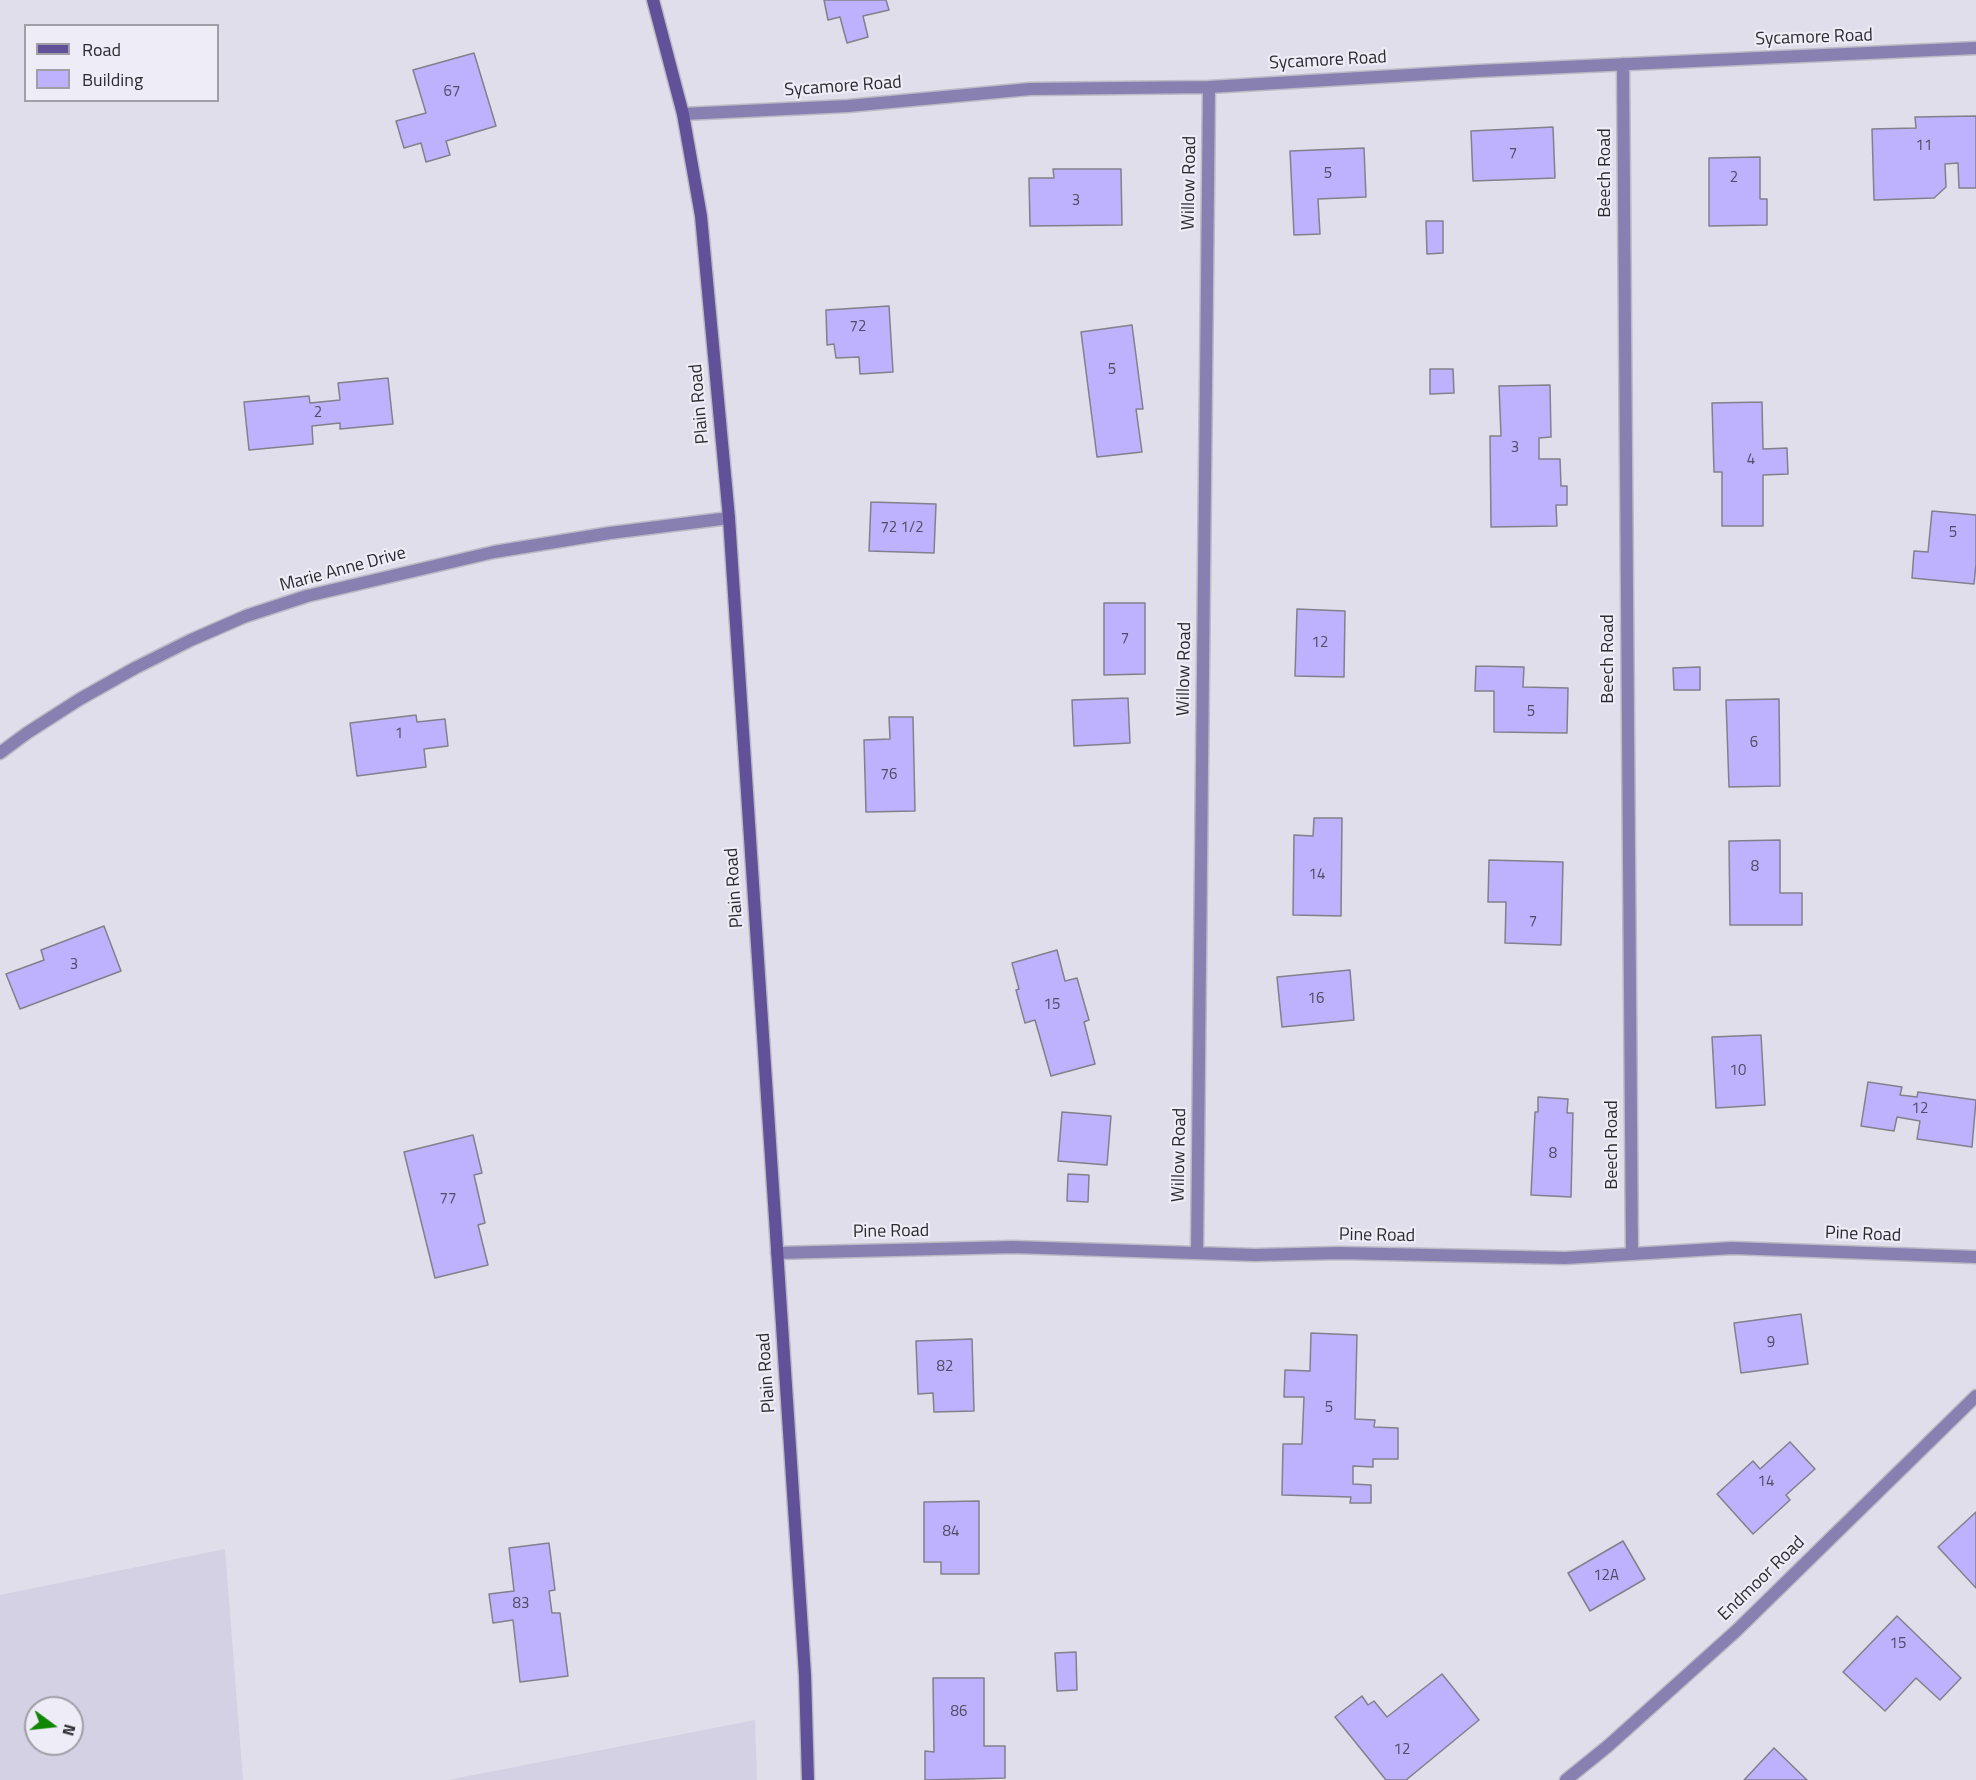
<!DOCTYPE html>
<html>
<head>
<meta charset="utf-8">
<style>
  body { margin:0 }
  #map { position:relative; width:1976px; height:1780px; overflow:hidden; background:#e0deea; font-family:"Titillium Web",sans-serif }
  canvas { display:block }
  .legend { position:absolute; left:24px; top:24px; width:195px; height:78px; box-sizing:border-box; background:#edecf7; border:2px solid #a09fa7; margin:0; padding:8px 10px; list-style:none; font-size:18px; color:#2c2b2f }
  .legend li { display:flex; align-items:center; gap:12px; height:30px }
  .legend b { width:30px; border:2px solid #a09fa7 }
  .north { position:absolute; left:24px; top:1696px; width:60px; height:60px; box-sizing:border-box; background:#edecf7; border:2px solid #a09fa7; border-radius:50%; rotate:105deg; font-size:16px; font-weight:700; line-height:24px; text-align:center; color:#2c2b2f }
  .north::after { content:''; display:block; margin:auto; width:21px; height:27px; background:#108602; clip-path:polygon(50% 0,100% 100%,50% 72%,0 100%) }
</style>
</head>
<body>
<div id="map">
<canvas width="1976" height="1780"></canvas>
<ul class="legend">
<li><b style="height:8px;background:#615199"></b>Road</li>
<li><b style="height:16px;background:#beb1fd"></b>Building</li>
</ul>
<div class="north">N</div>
</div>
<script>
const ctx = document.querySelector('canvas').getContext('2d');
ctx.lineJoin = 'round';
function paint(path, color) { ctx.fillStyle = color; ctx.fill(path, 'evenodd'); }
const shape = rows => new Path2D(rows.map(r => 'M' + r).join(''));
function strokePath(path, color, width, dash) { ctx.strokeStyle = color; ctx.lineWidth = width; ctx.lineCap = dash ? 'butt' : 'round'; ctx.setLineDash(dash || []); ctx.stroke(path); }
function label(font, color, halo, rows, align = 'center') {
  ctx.font = font + ' "Titillium Web",sans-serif'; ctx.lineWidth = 4.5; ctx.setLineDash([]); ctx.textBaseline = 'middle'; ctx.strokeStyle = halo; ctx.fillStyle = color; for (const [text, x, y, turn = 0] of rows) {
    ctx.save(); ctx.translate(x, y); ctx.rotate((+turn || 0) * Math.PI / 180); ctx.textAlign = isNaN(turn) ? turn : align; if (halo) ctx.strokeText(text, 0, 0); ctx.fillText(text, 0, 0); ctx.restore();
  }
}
const built = shape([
  [225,1549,243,1780,0,1780,0,1595],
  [36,1708,72,1708,72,1744,36,1744],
  [755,1720,757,1780,448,1780]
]);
const building = shape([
  [824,0,886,0,889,10,863,16,868,37,847,43,840,17,828,20,824,0],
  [474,53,496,126,446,141,450,155,426,162,421,143,404,148,396,121,426,113,413,70,474,53],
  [1976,116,1976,188,1959,188,1958,163,1945,164,1946,187,1934,198,1874,200,1872,129,1916,128,1915,117,1976,116],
  [1553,127,1555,178,1473,181,1471,131,1553,127],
  [1364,148,1366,197,1318,199,1320,234,1294,235,1290,151,1364,148],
  [1760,157,1760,199,1767,199,1767,225,1709,226,1709,158,1760,157],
  [1053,169,1121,169,1122,225,1030,226,1029,178,1054,178,1053,169],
  [1426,221,1443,221,1443,253,1427,254,1426,221],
  [889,306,893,372,860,374,859,357,836,358,834,344,827,345,826,310,889,306],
  [1132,325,1143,409,1136,409,1142,452,1097,457,1081,332,1132,325],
  [1430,369,1453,369,1454,393,1430,394,1430,369],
  [388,378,393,424,340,429,340,423,312,426,313,444,249,450,244,402,309,396,310,403,340,400,338,383,388,378],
  [1550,385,1551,437,1539,438,1539,459,1560,459,1561,486,1567,486,1567,505,1556,505,1557,526,1491,527,1490,436,1501,436,1499,386,1550,385],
  [1762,402,1763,449,1787,448,1788,474,1763,475,1763,526,1722,526,1722,472,1714,472,1712,403,1762,402],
  [871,502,936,504,934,553,869,551,871,502],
  [1932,511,1976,515,1976,564,1974,584,1912,578,1914,551,1928,552,1932,511],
  [1104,603,1145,603,1145,674,1104,675,1104,603],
  [1297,609,1345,611,1344,677,1295,676,1297,609],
  [1476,666,1524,667,1523,687,1568,688,1567,733,1494,732,1494,691,1475,691,1476,666],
  [1700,667,1700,690,1674,690,1673,668,1700,667],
  [1128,698,1130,743,1074,746,1072,700,1128,698],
  [1779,699,1780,786,1729,787,1726,700,1779,699],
  [416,715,417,722,445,719,448,746,424,749,426,767,357,776,350,723,416,715],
  [889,717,913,717,915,811,866,812,864,740,890,739,889,717],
  [1314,818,1342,818,1341,916,1293,915,1294,835,1313,836,1314,818],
  [1780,840,1780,893,1802,893,1802,925,1730,925,1729,841,1780,840],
  [1489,860,1563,862,1561,945,1505,943,1506,902,1488,902,1489,860],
  [104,926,121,971,20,1009,6,974,44,960,41,950,104,926],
  [1057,950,1065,981,1077,978,1089,1020,1084,1022,1095,1064,1051,1076,1035,1020,1025,1023,1016,990,1019,989,1012,963,1057,950],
  [1350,970,1354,1020,1282,1027,1277,977,1350,970],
  [1761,1035,1765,1105,1716,1108,1712,1037,1761,1035],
  [1868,1082,1902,1087,1900,1095,1917,1097,1918,1092,1976,1100,1972,1147,1917,1139,1920,1121,1897,1117,1894,1131,1861,1126,1868,1082],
  [1538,1097,1568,1099,1567,1113,1573,1113,1571,1197,1531,1195,1535,1112,1538,1112,1538,1097],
  [1062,1112,1111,1116,1107,1165,1058,1161,1062,1112],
  [473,1135,482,1173,474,1175,485,1223,478,1225,488,1265,435,1278,404,1152,473,1135],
  [1068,1174,1089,1175,1088,1202,1067,1201,1068,1174],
  [1801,1314,1808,1364,1741,1373,1734,1323,1801,1314],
  [1311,1333,1357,1335,1355,1419,1375,1420,1374,1427,1398,1428,1398,1459,1373,1459,1373,1467,1353,1466,1353,1484,1371,1485,1371,1503,1350,1503,1351,1497,1282,1495,1283,1444,1302,1444,1304,1397,1284,1397,1285,1370,1310,1371,1311,1333],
  [972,1339,974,1411,934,1412,933,1393,918,1394,916,1341,972,1339],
  [1790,1442,1815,1469,1786,1495,1790,1500,1753,1534,1717,1494,1753,1461,1760,1469,1790,1442],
  [979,1501,979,1574,941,1574,941,1562,924,1562,924,1502,979,1501],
  [1976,1512,1976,1588,1938,1547,1976,1512],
  [1623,1541,1645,1579,1590,1611,1568,1573,1623,1541],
  [549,1543,555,1590,549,1591,552,1613,560,1613,568,1676,520,1682,513,1620,493,1623,489,1594,514,1591,509,1548,549,1543],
  [1897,1616,1961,1678,1940,1700,1916,1678,1885,1711,1843,1672,1897,1616],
  [1076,1652,1077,1690,1057,1691,1055,1653,1076,1652],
  [1442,1674,1479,1720,1406,1780,1386,1780,1335,1717,1362,1696,1368,1705,1374,1701,1387,1717,1442,1674],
  [933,1678,984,1678,984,1746,1005,1746,1005,1778,925,1780,925,1751,934,1752,933,1678],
  [1774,1748,1807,1780,1744,1780,1774,1748]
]);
const minor = shape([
  [1623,64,1632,1254],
  [683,114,848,106,1030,89,1209,87,1478,71,1976,48],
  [0,753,27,733,80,699,135,668,191,640,246,616,307,596,494,552,610,533,729,518],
  [777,1253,1013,1247,1255,1255,1340,1253,1565,1258,1732,1248,1976,1257],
  [1197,1253,1209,87],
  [1566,1780,1608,1746,1736,1631,1976,1396]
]);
const secondary = shape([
  [653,0,683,114,701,216,729,518,805,1675,808,1780]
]);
const numberNames = [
  ["67",452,92],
  ["11",1924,146],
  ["7",1513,154],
  ["5",1328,174],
  ["2",1734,178],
  ["3",1076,201],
  ["72",858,327],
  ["5",1112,370],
  ["2",318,413],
  ["3",1515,448],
  ["4",1751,460],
  ["72 1/2",902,528],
  ["5",1953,533],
  ["7",1125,639],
  ["12",1320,643],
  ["5",1531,712],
  ["1",399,734],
  ["6",1754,743],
  ["76",889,775],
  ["8",1755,867],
  ["14",1317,875],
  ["7",1533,922],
  ["3",74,965],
  ["16",1316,999],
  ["15",1052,1005],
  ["10",1738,1071],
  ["12",1920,1109],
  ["8",1553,1154],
  ["77",448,1199],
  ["9",1771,1343],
  ["82",945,1367],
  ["5",1329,1408],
  ["14",1766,1482],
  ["84",951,1532],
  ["12A",1606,1576],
  ["83",521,1604],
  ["15",1898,1644],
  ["86",959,1712],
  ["12",1402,1750]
];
const streetNames = [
  ["Sycamore Road",1814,38,-2],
  ["Sycamore Road",1328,61,-3],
  ["Sycamore Road",843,87,-4],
  ["Beech Road",1606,173,-90],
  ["Willow Road",1190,183,-89],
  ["Plain Road",700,404,-95],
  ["Marie Anne Drive",343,570,-15],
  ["Beech Road",1609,659,-90],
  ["Willow Road",1185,669,-89],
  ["Plain Road",735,888,-94],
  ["Beech Road",1613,1145,-90],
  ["Willow Road",1180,1155,-89],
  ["Pine Road",891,1232,-1],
  ["Pine Road",1863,1235,2],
  ["Pine Road",1377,1236,1],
  ["Plain Road",767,1373,-94],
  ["Endmoor Road",1762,1579,-44]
];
paint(built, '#d3d1e3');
paint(building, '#beb1fd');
strokePath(building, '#82808b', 1.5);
strokePath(minor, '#bcbac5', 15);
strokePath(secondary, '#bcbac5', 15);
strokePath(minor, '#8980b2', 12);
strokePath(secondary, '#615199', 12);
label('15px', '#504c62', null, numberNames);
label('18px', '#2c2b2f', '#edecf7', streetNames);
</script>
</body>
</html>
